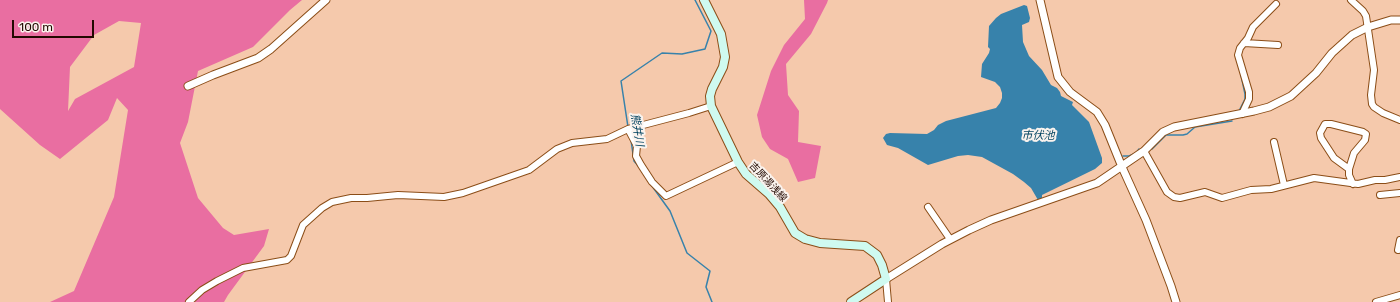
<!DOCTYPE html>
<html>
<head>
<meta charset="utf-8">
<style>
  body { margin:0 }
  #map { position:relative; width:1400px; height:302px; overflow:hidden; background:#f5c9ac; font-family:Rubik,sans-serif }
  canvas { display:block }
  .scale { position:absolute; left:12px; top:20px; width:82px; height:18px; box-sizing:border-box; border:2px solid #220900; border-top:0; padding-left:5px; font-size:12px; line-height:14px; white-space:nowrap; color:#220900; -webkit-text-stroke:3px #faf3ee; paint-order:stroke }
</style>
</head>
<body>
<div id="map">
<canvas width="1400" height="302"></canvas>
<div class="scale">100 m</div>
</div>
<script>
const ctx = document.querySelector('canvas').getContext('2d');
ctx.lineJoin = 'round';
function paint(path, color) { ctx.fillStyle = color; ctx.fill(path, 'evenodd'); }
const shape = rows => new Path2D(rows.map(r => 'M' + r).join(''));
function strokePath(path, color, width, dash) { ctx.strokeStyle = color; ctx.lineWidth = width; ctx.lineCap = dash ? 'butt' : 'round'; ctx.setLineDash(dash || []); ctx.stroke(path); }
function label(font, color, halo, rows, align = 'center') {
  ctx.font = font + ' Rubik,"Noto Sans JP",sans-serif'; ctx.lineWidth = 4; ctx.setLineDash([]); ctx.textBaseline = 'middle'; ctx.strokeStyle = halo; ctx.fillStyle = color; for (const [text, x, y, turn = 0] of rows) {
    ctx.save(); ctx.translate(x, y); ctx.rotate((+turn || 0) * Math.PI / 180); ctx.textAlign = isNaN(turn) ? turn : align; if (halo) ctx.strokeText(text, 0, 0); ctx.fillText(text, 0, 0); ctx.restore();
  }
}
const forest = shape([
  [0,0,302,0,290,10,253,47,198,71,188,122,180,143,198,198,223,228,234,235,269,229,264,246,228,295,224,302,50,302,74,291,114,197,128,110,117,98,108,120,60,159,40,145,0,109],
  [119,21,141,23,134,67,75,99,68,111,70,67,94,35],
  [804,0,828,0,827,3,811,34,786,64,788,95,799,111,798,142,821,146,815,178,798,182,788,159,770,149,762,137,757,115,771,71,784,45,805,19]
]);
const water = shape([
  [1024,5,1027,6,1030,18,1029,22,1022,25,1023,42,1029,56,1042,70,1051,85,1057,88,1060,92,1061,96,1073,102,1072,105,1089,122,1102,158,1102,163,1095,169,1042,195,1042,199,1038,200,1031,188,1024,182,1013,174,982,157,968,155,958,156,928,165,898,148,887,145,883,138,886,134,890,133,927,134,934,130,938,125,946,121,996,108,1000,103,1002,98,1002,93,1000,87,995,82,981,77,982,64,989,53,990,49,988,47,989,26,996,18,1001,14]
]);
const stream = shape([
  [1239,111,1245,99,1245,94,1241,75],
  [628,127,621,81,662,53,682,54,705,49,711,31,695,0],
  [631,140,634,161,640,168],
  [1152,149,1166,135,1183,135,1187,134,1195,127,1232,121],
  [1123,156,1129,156,1136,153,1139,149],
  [652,186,670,211,687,253,710,271,706,287,712,302]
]);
const minor = shape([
  [1351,0,1363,11,1366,16,1374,70,1371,95,1372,104,1374,107,1383,113,1400,120],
  [1244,43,1278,45],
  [1242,114,1249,99,1249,92,1238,55,1240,48,1248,38,1253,27,1276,4],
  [628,129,637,146,636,156,641,165,652,182,666,196,738,162],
  [1274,142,1284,185],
  [1144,151,1167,192,1174,197,1180,198,1205,192,1222,198,1251,190,1271,189,1314,178,1358,184,1375,180,1385,180,1400,177],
  [1349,169,1334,158,1321,138,1320,133,1325,124,1331,124,1363,132,1366,134,1365,140,1354,153,1349,169,1349,175,1353,184],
  [1380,195,1400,193],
  [928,207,950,239],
  [1398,250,1400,240],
  [886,279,888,302],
  [189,302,202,290,217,281,243,268,287,260,291,256,303,225,322,208,332,202,351,198,367,198,398,195,444,197,463,193,529,170,557,149,572,143,607,139,628,129,689,113,711,106],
  [1376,302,1400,295]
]);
const tertiary = shape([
  [1040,0,1058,77,1070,92,1097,112,1105,125,1122,167,1146,220,1171,286,1176,302],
  [188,86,213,75,258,58,271,49,326,0],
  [886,279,942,244,969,230,991,220,1097,183,1144,151,1163,132,1174,127,1254,111,1269,107,1291,96,1316,73,1332,53,1352,35,1368,27,1391,20,1400,20]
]);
const secondary = shape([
  [704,0,721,34,725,57,723,67,712,89,710,96,711,106,738,162,746,174,769,194,780,207,795,233,805,239,820,243,865,246,877,255,882,265,886,279,851,302]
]);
const streetNames = [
  ["吉原湯浅線",768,182,47]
];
const waterNames = [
  ["熊井川",637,130,81],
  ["市伏池",1038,136]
];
paint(forest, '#e96ea1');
paint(water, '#3782ab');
strokePath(stream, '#3782ab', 1.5);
strokePath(minor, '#8b4d17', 8);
strokePath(tertiary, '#8b4d17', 9);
strokePath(secondary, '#8b4d17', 10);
strokePath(minor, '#fff', 6);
strokePath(tertiary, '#fff', 7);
strokePath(secondary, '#cffaf0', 8);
label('10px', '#220900', '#faf3ee', streetNames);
label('italic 11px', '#044461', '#faf3ee', waterNames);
</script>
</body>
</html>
